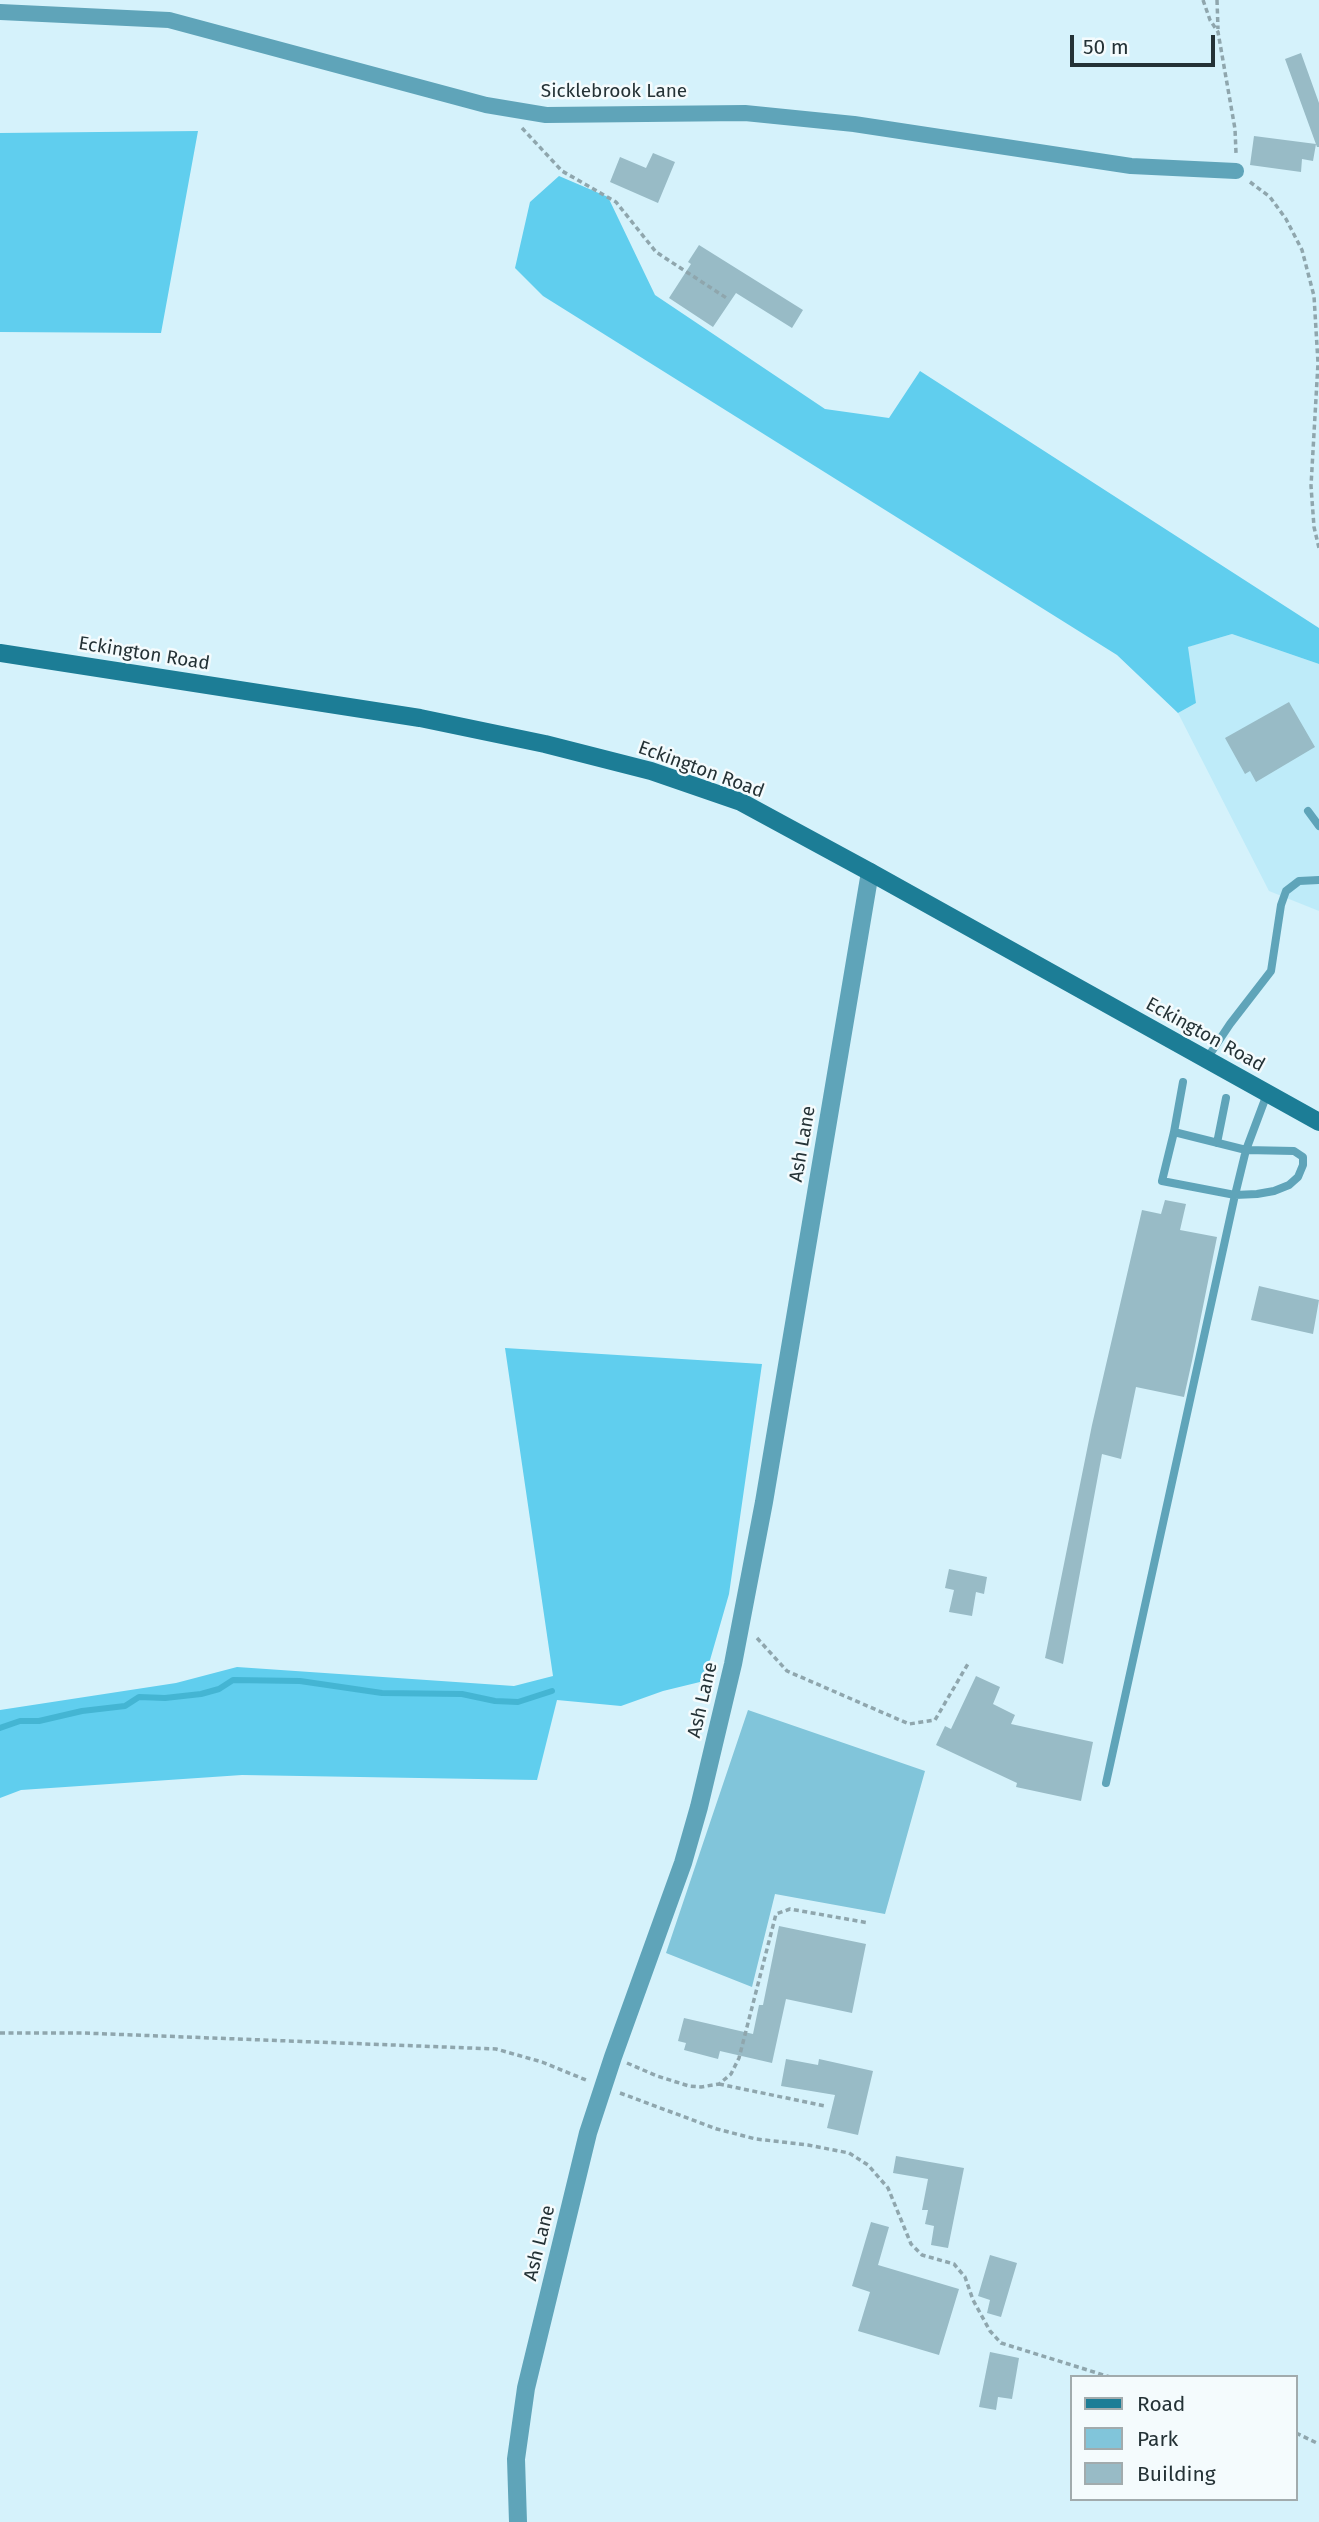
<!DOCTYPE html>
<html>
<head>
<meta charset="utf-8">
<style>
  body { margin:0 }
  #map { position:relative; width:1319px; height:2522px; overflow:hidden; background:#d5f2fb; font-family:"Fira Sans",sans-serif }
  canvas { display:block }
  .legend { position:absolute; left:1070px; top:2375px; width:228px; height:126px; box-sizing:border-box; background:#f4fbfd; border:2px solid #a1abad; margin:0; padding:9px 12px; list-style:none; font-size:21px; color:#243236 }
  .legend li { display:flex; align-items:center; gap:14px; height:35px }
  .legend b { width:35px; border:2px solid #a1abad }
  .scale { position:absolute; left:1070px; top:35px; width:145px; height:32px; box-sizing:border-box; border:4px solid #243236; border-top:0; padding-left:9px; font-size:21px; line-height:24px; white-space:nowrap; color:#243236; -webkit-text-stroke:5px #f4fbfd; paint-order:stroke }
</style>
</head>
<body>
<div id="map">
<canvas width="1319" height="2522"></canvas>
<ul class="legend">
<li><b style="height:9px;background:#1c7d96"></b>Road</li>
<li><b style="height:19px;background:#81c5da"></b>Park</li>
<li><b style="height:19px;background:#98bbc6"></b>Building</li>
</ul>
<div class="scale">50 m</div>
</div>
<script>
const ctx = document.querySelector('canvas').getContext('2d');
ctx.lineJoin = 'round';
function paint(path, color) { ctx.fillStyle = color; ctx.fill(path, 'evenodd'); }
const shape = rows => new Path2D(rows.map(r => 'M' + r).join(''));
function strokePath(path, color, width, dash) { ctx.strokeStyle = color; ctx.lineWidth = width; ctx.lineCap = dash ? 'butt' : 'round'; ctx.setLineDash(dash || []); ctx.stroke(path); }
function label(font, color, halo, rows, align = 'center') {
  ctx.font = font + ' "Fira Sans",sans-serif'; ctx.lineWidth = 5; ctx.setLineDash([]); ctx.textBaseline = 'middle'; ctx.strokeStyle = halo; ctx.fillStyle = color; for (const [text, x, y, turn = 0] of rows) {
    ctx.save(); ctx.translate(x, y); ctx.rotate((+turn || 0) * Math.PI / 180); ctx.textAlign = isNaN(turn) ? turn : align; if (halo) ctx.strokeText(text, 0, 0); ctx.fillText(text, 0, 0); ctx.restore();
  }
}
const built = shape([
  [1232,634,1319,664,1319,911,1269,891,1178,713,1196,703,1187,647]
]);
const green = shape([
  [748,1710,925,1771,885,1914,775,1894,752,1987,666,1953]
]);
const forest = shape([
  [198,131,161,333,0,332,0,133],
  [559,176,608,197,655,295,825,409,889,418,920,371,1319,628,1319,664,1232,634,1188,647,1196,703,1178,713,1117,655,543,296,515,268,530,202],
  [505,1348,762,1364,729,1594,704,1681,663,1691,621,1706,557,1700,537,1780,242,1775,21,1790,0,1798,0,1710,176,1683,237,1667,514,1686,553,1676]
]);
const stream = shape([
  [0,1728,20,1721,39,1721,82,1711,125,1706,139,1697,165,1698,201,1694,219,1689,233,1680,300,1681,382,1693,462,1694,495,1701,518,1702,552,1691]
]);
const building = shape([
  [1301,53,1319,103,1319,147,1317,147,1285,59],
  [1254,136,1316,144,1313,161,1302,159,1301,172,1250,165],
  [653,153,675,162,658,203,610,182,620,157,646,168],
  [699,245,803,310,792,328,736,293,713,327,669,298,691,264,688,262],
  [1289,702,1315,747,1256,782,1250,771,1245,774,1225,738],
  [1165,1200,1186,1204,1180,1230,1217,1237,1192,1361,1184,1397,1136,1387,1121,1459,1102,1454,1063,1664,1045,1658,1092,1425,1142,1210,1161,1214],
  [1259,1286,1319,1300,1313,1334,1251,1320],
  [949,1569,987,1577,984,1594,976,1592,972,1616,949,1612,954,1590,945,1588],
  [976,1676,1000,1687,993,1704,1015,1715,1011,1724,1093,1742,1081,1801,1016,1787,1017,1783,936,1745,945,1726,951,1729],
  [779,1926,866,1944,852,2013,786,1999,772,2063,720,2051,718,2059,684,2050,686,2043,678,2041,684,2018,753,2034,759,2005,763,2005],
  [786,2059,818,2065,819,2059,873,2071,858,2135,827,2128,835,2095,781,2086],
  [896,2156,964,2168,948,2248,931,2245,934,2226,925,2224,928,2210,922,2210,928,2179,893,2173],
  [871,2222,889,2227,878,2265,959,2289,939,2355,858,2331,870,2292,852,2286],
  [990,2255,1017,2263,1001,2317,987,2313,990,2300,978,2296],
  [990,2352,1019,2358,1012,2399,998,2397,996,2410,979,2407]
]);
const path = shape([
  [1203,0,1210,20,1218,32,1235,129,1236,153],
  [1217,0,1218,29],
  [522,128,562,171,616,202,656,252,728,299],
  [1250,182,1270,197,1286,219,1302,250,1314,296,1318,363,1311,486,1314,527,1319,548],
  [757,1638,787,1671,909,1724,935,1720,969,1662],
  [0,2033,83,2033,496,2049,542,2062,586,2080],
  [627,2063,657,2076,689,2086,701,2087,719,2084,731,2074,739,2058,776,1914,790,1909,869,1923],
  [719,2084,825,2106],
  [620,2093,717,2129,756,2139,808,2145,849,2153,868,2165,888,2188,911,2244,922,2255,954,2264,965,2277,973,2300,990,2331,1001,2343,1110,2377],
  [1296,2433,1319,2444]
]);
const service = shape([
  [1308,811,1319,826],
  [1206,1060,1230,1024,1271,971,1281,905,1286,891,1299,881,1319,880],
  [1174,1132,1246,1150,1294,1151,1303,1157,1303,1165,1298,1177,1289,1185,1274,1191,1257,1194,1235,1195,1162,1181,1174,1132],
  [1174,1132,1183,1082],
  [1217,1143,1226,1098],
  [1106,1783,1235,1195,1246,1150,1267,1094]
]);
const minor = shape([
  [0,12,169,20,486,105,546,115,745,113,854,124,1131,166,1236,171]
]);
const tertiary = shape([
  [518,2522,516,2459,526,2388,588,2133,613,2057,683,1863,699,1807,733,1664,764,1502,870,872]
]);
const secondary = shape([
  [0,653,420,718,545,744,651,771,741,802,870,872,1319,1122]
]);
const streetNames = [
  ["Sicklebrook Lane",614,92],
  ["Eckington Road",144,654,9],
  ["Eckington Road",701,770,20],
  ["Eckington Road",1205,1035,29],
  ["Ash Lane",803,1144,-80],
  ["Ash Lane",703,1700,-77],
  ["Ash Lane",540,2243,-76]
];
paint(built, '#beebf9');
paint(green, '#81c5da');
paint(forest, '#60ceee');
strokePath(stream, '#44b5d3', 6);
paint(building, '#98bbc6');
strokePath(path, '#8fa6ad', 3.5, [5, 3.5]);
strokePath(service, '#5fa4b9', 8);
strokePath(minor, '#5fa4b9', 16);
strokePath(tertiary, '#5fa4b9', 18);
strokePath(secondary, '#1c7d96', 18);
label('19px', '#243236', '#f4fbfd', streetNames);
</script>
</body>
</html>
